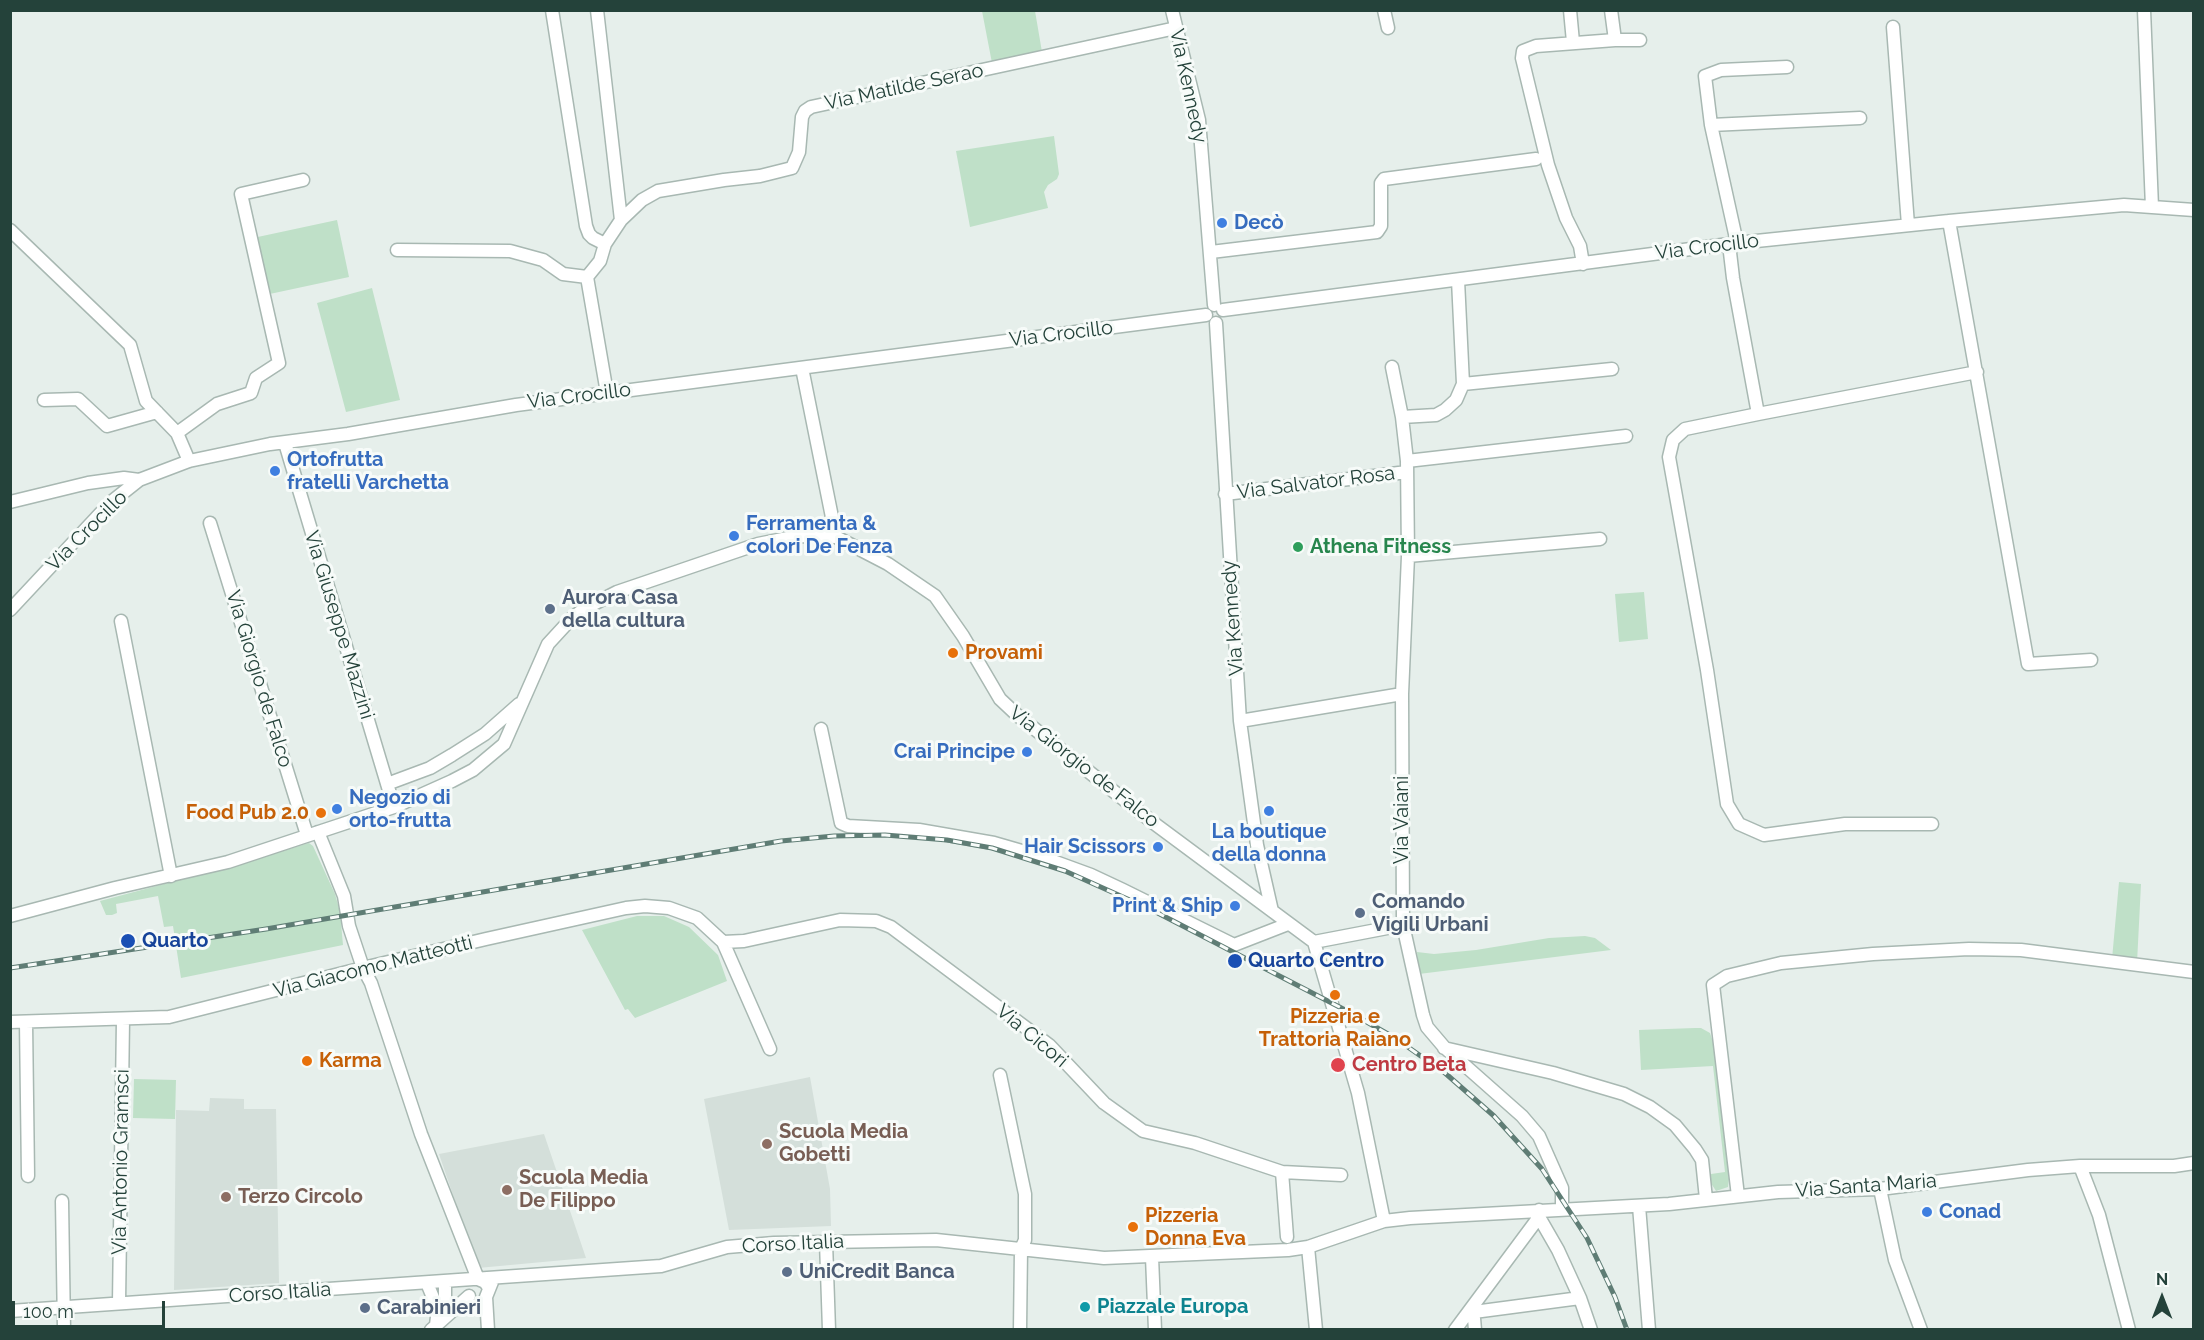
<!DOCTYPE html>
<html>
<head>
<meta charset="utf-8">
<style>
  body { margin:0 }
  #map { position:relative; width:2204px; height:1340px; overflow:hidden; background:#e6efeb; font-family:Raleway,sans-serif }
  canvas { display:block }
  .frame { position:absolute; inset:0; border:12px solid #24423a; pointer-events:none }
  .north { position:absolute; left:2132px; top:1268px; width:60px; height:60px; -webkit-text-stroke:4px #f7fbf9; paint-order:stroke; rotate:0deg; font-size:16px; font-weight:700; line-height:24px; text-align:center; color:#24423a }
  .north::after { content:''; display:block; margin:auto; width:21px; height:27px; background:#24423a; clip-path:polygon(50% 0,100% 100%,50% 72%,0 100%) }
  .scale { position:absolute; left:12px; top:1301px; width:153px; height:27px; box-sizing:border-box; border:3px solid #24423a; border-top:0; padding-left:8px; font-size:18px; line-height:21px; white-space:nowrap; color:#24423a; -webkit-text-stroke:4px #f7fbf9; paint-order:stroke }
</style>
</head>
<body>
<div id="map">
<canvas width="2204" height="1340"></canvas>
<div class="frame"></div>
<div class="north">N</div>
<div class="scale">100 m</div>
</div>
<script>
const ctx = document.querySelector('canvas').getContext('2d');
ctx.lineJoin = 'round';
function paint(path, color) { ctx.fillStyle = color; ctx.fill(path, 'evenodd'); }
const shape = rows => new Path2D(rows.map(r => 'M' + r).join(''));
function strokePath(path, color, width, dash) { ctx.strokeStyle = color; ctx.lineWidth = width; ctx.lineCap = dash ? 'butt' : 'round'; ctx.setLineDash(dash || []); ctx.stroke(path); }
function label(font, color, halo, rows, align = 'center') {
  ctx.font = font + ' Raleway,sans-serif'; ctx.lineWidth = 6; ctx.setLineDash([]); ctx.textBaseline = 'middle'; ctx.strokeStyle = halo; ctx.fillStyle = color; for (const [text, x, y, turn = 0] of rows) {
    ctx.save(); ctx.translate(x, y); ctx.rotate((+turn || 0) * Math.PI / 180); ctx.textAlign = isNaN(turn) ? turn : align; if (halo) ctx.strokeText(text, 0, 0); ctx.fillText(text, 0, 0); ctx.restore();
  }
}
const built = shape([
  [810,1077,830,1189,831,1226,729,1230,704,1099],
  [210,1098,244,1099,244,1109,276,1109,279,1283,174,1290,176,1110,209,1111],
  [544,1134,586,1258,478,1268,439,1154]
]);
const green = shape([
  [982,11,1035,11,1042,52,992,63],
  [1054,136,1059,174,1057,179,1048,185,1044,192,1048,208,970,227,956,151],
  [337,220,349,277,265,295,253,238],
  [372,288,400,400,346,412,317,303],
  [1644,592,1648,639,1619,642,1615,594],
  [309,843,313,846,335,894,340,912,343,945,181,978,173,926,164,927,158,896,116,904,117,913,112,915,106,915,100,901,243,863],
  [2119,882,2141,884,2137,963,2112,959],
  [637,916,664,916,689,927,718,955,727,981,635,1018,628,1009,625,1010,582,930],
  [1585,936,1595,938,1611,950,1419,974,1417,952,1434,954,1476,950,1549,938],
  [1695,1028,1701,1028,1710,1033,1713,1042,1729,1179,1728,1187,1716,1191,1709,1180,1711,1174,1725,1172,1713,1066,1641,1070,1639,1030],
  [134,1079,176,1080,175,1119,133,1118]
]);
const street = shape([
  [552,10,586,226,589,234,593,238,605,244],
  [597,10,621,220],
  [1172,10,1199,120,1214,305],
  [1384,10,1388,28],
  [1570,10,1573,42],
  [2144,10,2152,207],
  [1893,27,1908,225],
  [1615,40,1640,40],
  [1711,125,1860,118],
  [1949,221,2028,664,2091,660],
  [10,230,130,345,146,401,177,433,189,461],
  [1737,243,1711,125,1705,76,1721,70,1787,67],
  [1729,244,1733,278,1758,414,1685,429,1673,440,1669,457,1707,670,1727,804,1739,824,1764,835,1845,824,1932,824],
  [397,250,510,251,543,260,563,274,587,277],
  [1211,252,1377,232,1381,226,1381,183,1384,179,1536,159],
  [1583,264,1580,246,1566,218,1548,165,1522,58,1523,51,1536,46,1615,40,1611,10],
  [1223,310,1737,243,1949,221,2124,205,2194,210],
  [1216,323,1240,721,1257,845,1272,911],
  [1392,367,1402,417,1436,415,1445,410,1456,400,1463,384,1458,280],
  [802,368,836,537],
  [1463,384,1612,369],
  [607,393,587,277,600,261,605,244,621,220,642,200,658,191,724,180,760,176,792,168,799,152,802,117,805,111,811,107,1176,28],
  [44,400,78,399,107,426,157,412],
  [1758,414,1977,372],
  [1402,417,1407,461,1408,556,1402,694,1403,925,1423,1015,1427,1027,1444,1047,1522,1116,1539,1136,1562,1188,1562,1209],
  [177,433,217,404,251,393,256,378,279,363,241,194,303,180],
  [285,443,394,807],
  [1407,461,1626,436],
  [1225,494,1407,472],
  [10,502,88,483,124,478,139,480],
  [210,523,307,835],
  [1408,556,1600,539],
  [10,610,110,503,139,480,189,461,270,444,348,434,516,405,1206,315],
  [121,621,171,876],
  [1240,721,1402,694],
  [821,729,841,823,848,826,919,830,994,843,1039,856,1091,875,1123,890,1234,945,1288,924],
  [387,784,430,768,452,755,485,734,519,704],
  [318,832,344,896,349,926,363,968,371,983,421,1134,478,1279,485,1282,489,1288],
  [10,916,115,888,228,862,394,807,452,781,473,770,504,744,548,644,571,619,584,609,617,592,758,544,798,536,836,537,888,564,935,596,963,636,1000,699,1017,715,1155,824,1314,942,1358,1093,1384,1221],
  [723,942,744,941,840,920,876,921,891,927,1049,1045,1104,1103,1143,1131,1195,1143,1282,1172,1341,1175],
  [1314,942,1403,925],
  [10,1022,169,1017,363,968,486,939,626,908,645,906,669,908,697,918,723,942,770,1049],
  [26,1022,28,1176],
  [1444,1048,1553,1073,1624,1094,1650,1107,1675,1125,1695,1149,1702,1160,1706,1199],
  [1000,1075,1025,1194,1025,1240,1021,1249,1020,1330],
  [2080,1166,2099,1215,2129,1330],
  [1282,1172,1287,1237],
  [1880,1189,1895,1260,1921,1330],
  [1738,1196,1713,985,1727,976,1781,963,1873,954,1969,949,2021,950,2194,972],
  [62,1201,64,1330],
  [1639,1206,1649,1330],
  [1539,1217,1558,1250,1580,1298,1591,1330],
  [826,1242,829,1330],
  [1308,1247,1316,1330],
  [1152,1257,1155,1330],
  [445,1281,445,1305,447,1315],
  [427,1283,434,1300,437,1317,436,1325],
  [119,1303,123,1020],
  [1473,1306,1475,1330],
  [10,1311,661,1266,727,1247,774,1243,936,1240,1104,1258,1288,1250,1308,1247,1384,1221,1410,1218,1669,1204,1778,1192,1880,1189,2028,1170,2080,1166,2174,1166,2194,1163],
  [1474,1312,1580,1298],
  [431,1330,469,1296],
  [488,1330,486,1297,492,1282],
  [1455,1330,1539,1217,1539,1210]
]);
const rail = shape([
  [10,968,266,929,781,841,834,836,885,835,947,840,992,848,1065,871,1152,910,1351,1013,1395,1038,1445,1073,1494,1116,1542,1169,1587,1238,1615,1297,1627,1330]
]);
const markers = [
  [1222,223,6,"#3f7fe0"],
  [275,471,6,"#3f7fe0"],
  [734,536,6,"#3f7fe0"],
  [1298,547,6,"#2e9e5b"],
  [550,609,6,"#5c6f8a"],
  [953,653,6,"#e8710a"],
  [1027,752,6,"#3f7fe0"],
  [337,809,6,"#3f7fe0"],
  [1269,811,6,"#3f7fe0"],
  [321,813,6,"#e8710a"],
  [1158,847,6,"#3f7fe0"],
  [1235,906,6,"#3f7fe0"],
  [1360,913,6,"#5c6f8a"],
  [128,941,8,"#1a4fb4"],
  [1235,961,8,"#1a4fb4"],
  [1335,995,6,"#e8710a"],
  [307,1061,6,"#e8710a"],
  [1338,1065,8,"#e0444e"],
  [767,1144,6,"#8d6e63"],
  [507,1190,6,"#8d6e63"],
  [226,1197,6,"#8d6e63"],
  [1927,1212,6,"#3f7fe0"],
  [1133,1227,6,"#e8710a"],
  [787,1272,6,"#5c6f8a"],
  [1085,1307,6,"#0f9aa8"],
  [365,1308,6,"#5c6f8a"]
];
const streetNames = [
  ["Via Kennedy",1188,86,78],
  ["Via Matilde Serao",904,87,-12],
  ["Via Crocillo",1707,247,-7],
  ["Via Crocillo",1061,334,-7],
  ["Via Crocillo",579,396,-7],
  ["Via Salvator Rosa",1316,483,-7],
  ["Via Crocillo",87,531,-45],
  ["Via Kennedy",1233,618,-94],
  ["Via Giuseppe Mazzini",339,625,73],
  ["Via Giorgio de Falco",259,679,73],
  ["Via Giorgio de Falco",1084,767,38],
  ["Via Vaiani",1402,820,-90],
  ["Via Giacomo Matteotti",373,967,-14],
  ["Via Cicori",1032,1036,40],
  ["Via Antonio Gramsci",121,1162,-89],
  ["Via Santa Maria",1866,1186,-4],
  ["Corso Italia",793,1244,-3],
  ["Corso Italia",280,1293,-4]
];
const shopNames = [
  ["Decò",1234,223],
  ["Ortofrutta",287,460],
  ["fratelli Varchetta",287,483],
  ["Ferramenta &",746,524],
  ["colori De Fenza",746,547],
  ["Crai Principe",1015,752,"right"],
  ["Negozio di",349,798],
  ["orto-frutta",349,821],
  ["La boutique",1269,832,"center"],
  ["della donna",1269,855,"center"],
  ["Hair Scissors",1146,847,"right"],
  ["Print & Ship",1223,906,"right"],
  ["Conad",1939,1212]
];
const leisureNames = [
  ["Athena Fitness",1310,547]
];
const serviceNames = [
  ["Aurora Casa",562,598],
  ["della cultura",562,621],
  ["Comando",1372,902],
  ["Vigili Urbani",1372,925],
  ["UniCredit Banca",799,1272],
  ["Carabinieri",377,1308]
];
const foodNames = [
  ["Provami",965,653],
  ["Food Pub 2.0",309,813,"right"],
  ["Pizzeria e",1335,1017,"center"],
  ["Trattoria Raiano",1335,1040,"center"],
  ["Karma",319,1061],
  ["Pizzeria",1145,1216],
  ["Donna Eva",1145,1239]
];
const transitNames = [
  ["Quarto",142,941],
  ["Quarto Centro",1248,961]
];
const healthNames = [
  ["Centro Beta",1352,1065]
];
const educationNames = [
  ["Scuola Media",779,1132],
  ["Gobetti",779,1155],
  ["Scuola Media",519,1178],
  ["De Filippo",519,1201],
  ["Terzo Circolo",238,1197]
];
const cultureNames = [
  ["Piazzale Europa",1097,1307]
];
paint(built, '#d4dfda');
paint(green, '#bfe0c8');
strokePath(street, '#a8b8b2', 15);
strokePath(street, '#fff', 12);
strokePath(rail, '#5f7d75', 5);
strokePath(rail, '#f7fbf9', 3, [9]);
for (const [x, y, r, color] of markers) { const dot = new Path2D(); dot.arc(x, y, r, 0, 2 * Math.PI); ctx.fillStyle = color; ctx.fill(dot); strokePath(dot, '#f7fbf9', 2); }
label('20px', '#24423a', '#f7fbf9', streetNames);
label('bold 20px', '#366cbe', '#f7fbf9', shopNames, 'left');
label('bold 20px', '#27864d', '#f7fbf9', leisureNames, 'left');
label('bold 20px', '#4e5e75', '#f7fbf9', serviceNames, 'left');
label('bold 20px', '#c56008', '#f7fbf9', foodNames, 'left');
label('bold 20px', '#164399', '#f7fbf9', transitNames, 'left');
label('bold 20px', '#be3a42', '#f7fbf9', healthNames, 'left');
label('bold 20px', '#785e54', '#f7fbf9', educationNames, 'left');
label('bold 20px', '#0d838f', '#f7fbf9', cultureNames, 'left');
</script>
</body>
</html>
